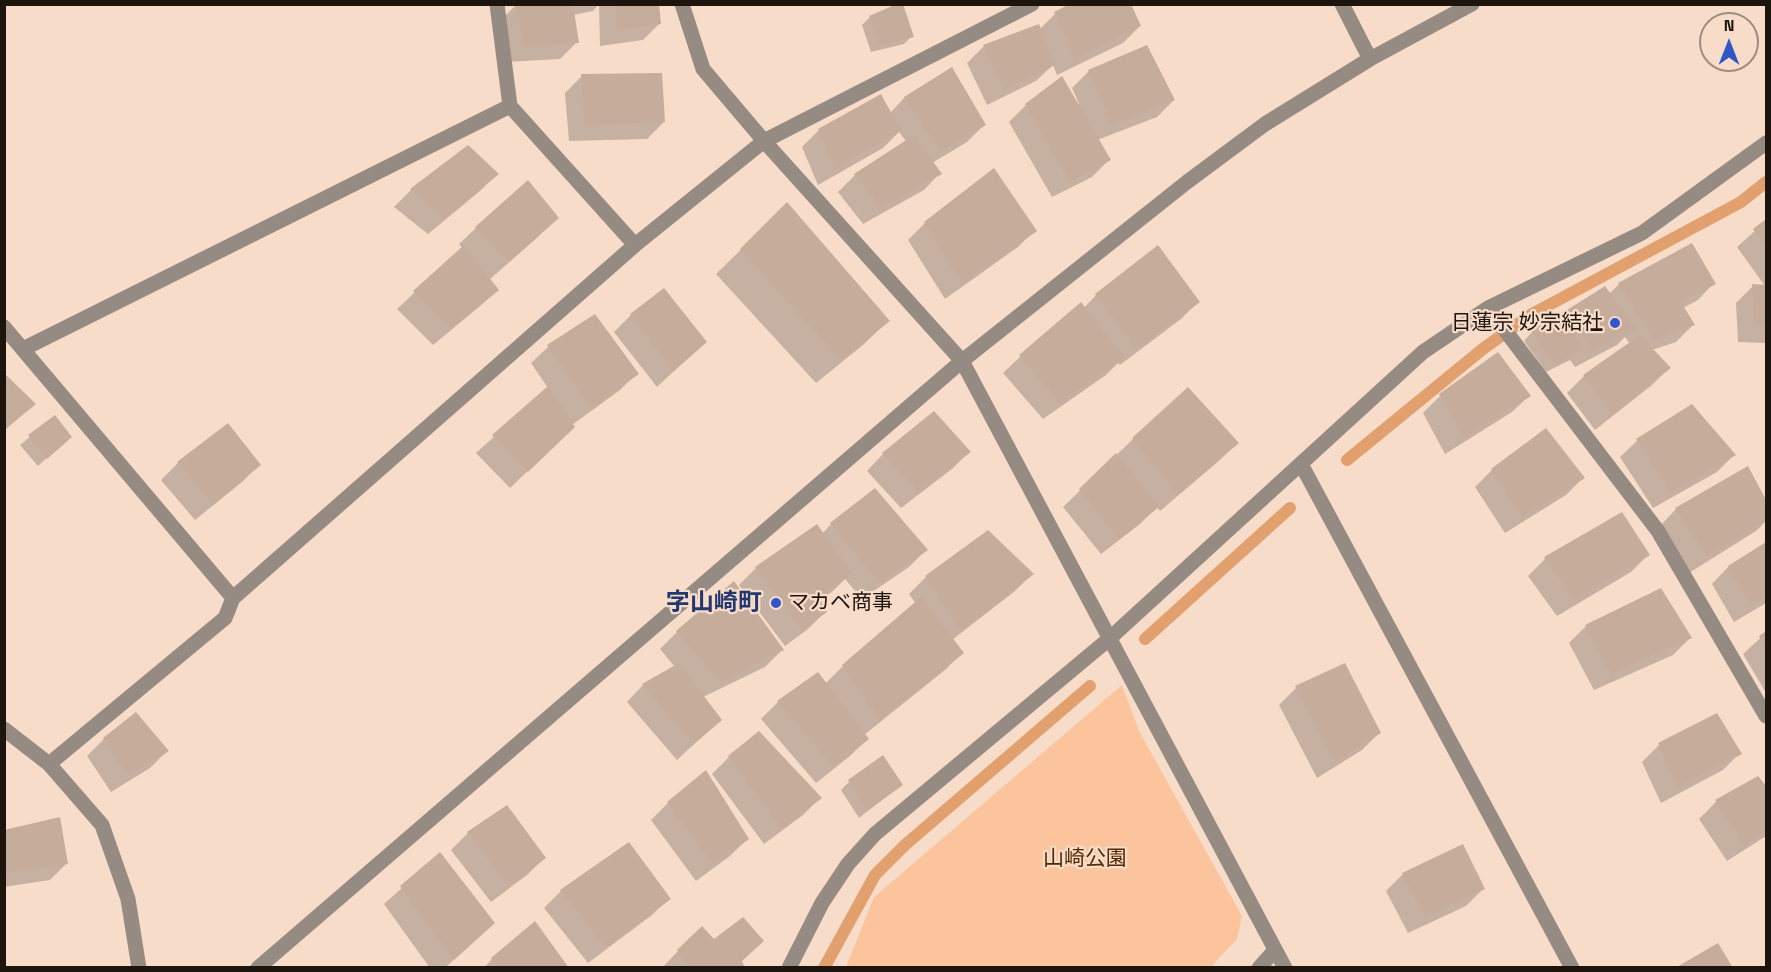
<!DOCTYPE html>
<html>
<head>
<meta charset="utf-8">
<style>
  body { margin:0 }
  #map { position:relative; width:1771px; height:972px; overflow:hidden; background:#f7dcca; font-family:"Space Grotesk",sans-serif }
  canvas { display:block }
  .frame { position:absolute; inset:0; border:6px solid #1e140e; pointer-events:none }
  .north { position:absolute; left:1699px; top:12px; width:60px; height:60px; box-sizing:border-box; background:#f7dcca; border:2px solid #a08c7f; border-radius:50%; rotate:0deg; font-size:16px; font-weight:700; line-height:24px; text-align:center; color:#1e140e }
  .north::after { content:''; display:block; margin:auto; width:21px; height:27px; background:#3256c6; clip-path:polygon(50% 0,100% 100%,50% 72%,0 100%) }
</style>
</head>
<body>
<div id="map">
<canvas width="1771" height="972"></canvas>
<div class="frame"></div>
<div class="north">N</div>
</div>
<script>
const ctx = document.querySelector('canvas').getContext('2d');
ctx.lineJoin = 'round';
function paint(path, color) { ctx.fillStyle = color; ctx.fill(path, 'evenodd'); }
const shape = rows => new Path2D(rows.map(r => 'M' + r).join(''));
function strokePath(path, color, width, dash) { ctx.strokeStyle = color; ctx.lineWidth = width; ctx.lineCap = dash ? 'butt' : 'round'; ctx.setLineDash(dash || []); ctx.stroke(path); }
function label(font, color, halo, rows, align = 'center') {
  ctx.font = font + ' "Space Grotesk","Noto Sans JP",sans-serif'; ctx.lineWidth = 4.5; ctx.setLineDash([]); ctx.textBaseline = 'middle'; ctx.strokeStyle = halo; ctx.fillStyle = color; for (const [text, x, y, turn = 0] of rows) {
    ctx.save(); ctx.translate(x, y); ctx.rotate((+turn || 0) * Math.PI / 180); ctx.textAlign = isNaN(turn) ? turn : align; if (halo) ctx.strokeText(text, 0, 0); ctx.fillText(text, 0, 0); ctx.restore();
  }
}
const green = shape([
  [1122,685,1139,731,1242,916,1237,939,1211,967,846,967,874,897]
]);
const shadow = shape([
  [495,4,599,4,593,11,573,15,577,42,560,59,506,62,500,21,516,5],
  [599,4,658,4,660,23,643,40,600,46],
  [1055,14,1140,26,1123,43,1057,75,1053,65,1036,81,987,105,967,63,983,47,1038,26,1039,30],
  [870,17,912,36,904,44,871,52,862,25],
  [952,69,984,125,967,142,932,163,940,173,924,190,863,224,838,192,855,175,906,141,899,132,883,148,818,185,802,147,819,130,890,113,904,98],
  [1089,71,1174,100,1157,117,1097,140,1109,160,1092,177,1052,197,1009,122,1026,105,1079,104,1072,88],
  [582,76,664,122,647,139,569,141,565,93],
  [468,147,497,174,480,191,428,234,394,207,411,190],
  [787,205,888,321,863,345,816,383,716,274],
  [1766,221,1766,343,1738,342,1736,303,1753,286,1765,286,1737,247],
  [925,223,1035,230,1018,247,945,299,908,240],
  [476,228,540,235,489,280,497,290,480,306,433,345,397,309,462,248,459,244],
  [1691,245,1714,283,1698,300,1683,308,1693,325,1676,342,1652,350,1669,368,1652,385,1595,430,1567,393,1584,376,1630,344,1625,337,1617,345,1575,367,1570,360,1546,372,1524,341,1532,332,1563,316,1568,311,1609,294,1619,284],
  [1096,295,1198,302,1181,319,1120,365,1118,363,1106,375,1043,419,1003,373,1020,357,1081,305,1084,308],
  [631,315,705,342,657,387,614,332],
  [595,316,637,373,620,390,572,425,556,444,510,488,476,453,548,388,531,363,548,347],
  [1497,354,1529,396,1512,412,1445,454,1423,413,1440,396],
  [4,375,34,404,4,431],
  [54,417,61,445,38,466,20,445],
  [1133,439,1236,443,1220,460,1160,511,1157,507,1140,524,1101,554,1063,507],
  [1637,441,1734,455,1717,472,1653,508,1620,457],
  [969,452,952,469,901,508,867,471,883,454],
  [178,463,259,465,242,482,195,520,161,480],
  [1747,468,1766,503,1766,521,1756,531,1689,573,1660,526,1676,509],
  [1492,470,1583,478,1566,495,1505,533,1475,487],
  [831,524,926,550,909,567,862,599,845,579,833,591,819,601,825,612,808,629,785,646,739,585,756,568,822,534],
  [1766,544,1766,603,1734,622,1712,584,1728,567],
  [1648,555,1631,572,1557,616,1528,576,1545,559],
  [1032,574,1015,591,952,640,962,653,945,670,864,735,867,739,850,756,816,783,761,719,778,702,825,684,843,666,916,604,909,594,926,577],
  [1586,626,1690,638,1673,655,1594,690,1569,643],
  [677,632,782,650,765,667,703,697,720,720,677,760,627,702,643,685,675,667,660,649],
  [1766,633,1766,693,1743,654],
  [1296,688,1379,733,1362,750,1317,778,1279,705],
  [104,739,167,751,150,768,111,792,87,756],
  [1659,745,1740,753,1723,770,1661,803,1642,762],
  [729,757,820,798,803,815,764,844,712,774],
  [1758,778,1766,788,1766,836,1727,861,1699,819,1716,802],
  [849,782,901,785,859,818,841,790],
  [668,803,747,839,730,856,696,881,651,820],
  [507,807,544,858,527,875,491,902,451,850,468,833],
  [4,832,67,863,50,880,4,887],
  [440,854,476,939,445,968,430,968,384,904],
  [1403,874,1483,889,1466,906,1408,933,1386,891],
  [561,891,669,898,652,915,588,963,544,908],
  [762,941,741,962,744,968,662,968,678,951,713,942],
  [492,959,567,968,484,968]
]);
const stream = shape([
  [1347,460,1484,348,1532,314,1741,202,1766,182],
  [1145,639,1290,508],
  [824,968,875,875,905,845,1090,686]
]);
const building = shape([
  [517,4,573,4,579,43,522,46],
  [616,4,659,4,661,24,616,30],
  [897,4,903,4,914,37,880,45,869,16],
  [1070,4,1131,4,1141,26,1075,59,1054,12],
  [1039,24,1055,65,1004,90,983,45],
  [1147,45,1175,100,1112,125,1088,70],
  [952,67,986,125,941,152,904,97],
  [662,73,665,122,585,125,581,74],
  [1062,76,1111,160,1070,182,1025,104],
  [881,94,901,131,835,169,818,129],
  [914,135,942,174,881,208,854,174],
  [468,145,499,174,445,218,410,189],
  [994,168,1037,231,962,284,924,222],
  [528,180,559,218,509,262,475,227],
  [787,202,890,321,841,360,740,249],
  [1766,219,1766,248,1753,229],
  [1692,243,1716,284,1681,302,1695,325,1654,339,1618,283],
  [464,245,499,290,451,329,413,291],
  [1158,245,1200,302,1137,349,1095,294],
  [1752,284,1766,285,1766,326,1754,325],
  [1605,286,1636,329,1592,351,1567,310],
  [664,288,707,342,674,371,630,314],
  [1081,302,1125,358,1060,403,1019,355],
  [1562,312,1585,349,1555,365,1531,331],
  [595,314,639,374,591,408,547,345],
  [1640,335,1671,368,1612,414,1583,375],
  [1498,352,1531,396,1463,438,1439,394],
  [4,373,36,404,4,430],
  [548,386,575,427,528,472,492,435],
  [1188,387,1239,443,1178,495,1132,438],
  [1692,404,1736,455,1671,492,1636,439],
  [934,411,971,452,919,492,882,453],
  [55,415,72,437,47,459,28,435],
  [228,423,261,465,213,504,177,462],
  [1546,428,1585,478,1523,517,1491,469],
  [1116,453,1159,507,1119,539,1079,489],
  [1748,466,1766,500,1766,520,1707,557,1675,508],
  [875,488,928,550,880,583,830,523],
  [1622,512,1650,555,1575,600,1544,557],
  [817,524,852,574,819,597,827,612,802,630,755,567],
  [988,530,1034,574,961,631,925,576],
  [1766,542,1766,597,1751,606,1728,566],
  [734,581,784,650,720,682,676,631],
  [1661,588,1692,638,1611,674,1585,625],
  [921,597,964,653,880,720,842,665],
  [1766,631,1766,649,1759,636],
  [679,663,722,720,694,744,642,684],
  [1345,663,1381,733,1335,762,1295,686],
  [818,672,869,739,834,767,777,701],
  [136,712,169,751,128,776,103,738],
  [1717,713,1742,754,1678,787,1658,743],
  [759,731,822,798,782,828,728,756],
  [883,755,903,785,867,811,848,780],
  [706,770,749,839,714,865,667,802],
  [1758,776,1766,786,1766,831,1744,845,1715,800],
  [507,805,546,858,509,886,467,832],
  [60,817,68,864,4,873,4,830],
  [629,842,671,899,606,947,560,890],
  [1463,844,1485,889,1425,917,1402,873],
  [440,852,495,923,454,960,400,886],
  [743,917,764,941,742,961,745,968,690,968,677,950,702,926,714,939],
  [535,921,569,968,497,968,491,958],
  [1718,943,1733,968,1675,968]
]);
const minor = shape([
  [497,4,510,106,635,245],
  [682,4,703,69,764,141,962,361,1285,968],
  [1342,4,1370,59],
  [1488,308,1658,531,1766,716],
  [4,327,233,598],
  [23,349,510,106],
  [1301,464,1572,968],
  [4,729,49,764,102,825,128,899,139,968],
  [49,764,225,618,233,598,635,245,764,141,1032,4],
  [258,968,962,361,1187,182,1265,124,1370,59,1472,4],
  [789,968,822,903,848,864,875,834,1109,639,1423,352,1488,308,1642,233,1766,143],
  [1259,968,1275,950]
]);
const markers = [
  [1615,323,6,"#3256c6"],
  [776,603,6,"#3256c6"]
];
const poiNames = [
  ["日蓮宗 妙宗結社",1603,323],
  ["マカベ商事",788,603,"left"]
];
const parkNames = [
  ["山崎公園",1085,859]
];
const quarterNames = [
  ["字山崎町",714,603]
];
paint(green, '#fbc49d');
paint(shadow, '#0003');
strokePath(stream, '#e3a06f', 12);
paint(building, '#c6ac9b');
strokePath(minor, '#968b83', 15);
for (const [x, y, r, color] of markers) { const dot = new Path2D(); dot.arc(x, y, r, 0, 2 * Math.PI); ctx.fillStyle = color; ctx.fill(dot); strokePath(dot, '#f7dcca', 2); }
label('21px', '#1e140e', '#f7dcca', poiNames, 'right');
label('21px', '#532901', '#f7dcca', parkNames);
label('bold 24px', '#243870', '#f7dcca', quarterNames);
</script>
</body>
</html>
